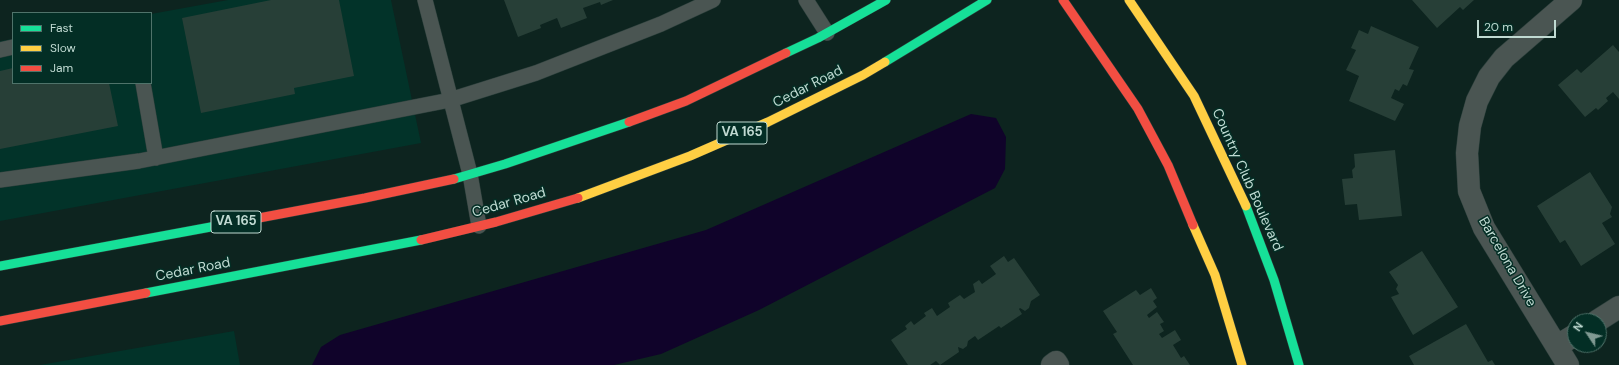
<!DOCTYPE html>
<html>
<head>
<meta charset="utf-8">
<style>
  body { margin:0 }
  #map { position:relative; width:1619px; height:365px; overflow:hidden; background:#0d241f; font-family:"DM Sans",sans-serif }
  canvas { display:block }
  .legend { position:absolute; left:12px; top:12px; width:140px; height:72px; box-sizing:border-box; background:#032e25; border:1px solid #4f736a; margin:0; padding:5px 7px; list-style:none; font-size:12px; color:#c0dad2 }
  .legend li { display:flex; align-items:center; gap:8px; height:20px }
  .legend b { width:20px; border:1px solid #4f736a }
  .north { position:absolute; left:1567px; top:313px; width:40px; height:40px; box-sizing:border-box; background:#032e25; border:1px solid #4f736a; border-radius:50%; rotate:305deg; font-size:11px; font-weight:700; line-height:16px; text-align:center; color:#c0dad2 }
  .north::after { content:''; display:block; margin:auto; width:14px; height:18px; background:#819a93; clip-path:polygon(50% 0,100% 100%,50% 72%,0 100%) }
  .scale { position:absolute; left:1477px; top:20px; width:79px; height:18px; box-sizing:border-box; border:2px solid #c0dad2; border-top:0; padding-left:5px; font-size:12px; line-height:14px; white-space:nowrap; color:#c0dad2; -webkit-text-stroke:3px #032e25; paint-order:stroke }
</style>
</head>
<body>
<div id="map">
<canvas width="1619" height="365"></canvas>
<ul class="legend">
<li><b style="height:5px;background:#16e098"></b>Fast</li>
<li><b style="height:5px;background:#ffcf43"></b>Slow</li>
<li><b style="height:5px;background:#f24e42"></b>Jam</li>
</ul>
<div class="north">N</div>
<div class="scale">20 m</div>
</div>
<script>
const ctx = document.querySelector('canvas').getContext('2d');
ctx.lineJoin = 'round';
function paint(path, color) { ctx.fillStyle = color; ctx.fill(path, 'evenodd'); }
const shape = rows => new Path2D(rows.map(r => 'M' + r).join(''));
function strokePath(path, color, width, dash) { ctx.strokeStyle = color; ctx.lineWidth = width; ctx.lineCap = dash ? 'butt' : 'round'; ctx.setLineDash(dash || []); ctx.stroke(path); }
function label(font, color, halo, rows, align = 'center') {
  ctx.font = font + ' "DM Sans",sans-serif'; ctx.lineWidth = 3; ctx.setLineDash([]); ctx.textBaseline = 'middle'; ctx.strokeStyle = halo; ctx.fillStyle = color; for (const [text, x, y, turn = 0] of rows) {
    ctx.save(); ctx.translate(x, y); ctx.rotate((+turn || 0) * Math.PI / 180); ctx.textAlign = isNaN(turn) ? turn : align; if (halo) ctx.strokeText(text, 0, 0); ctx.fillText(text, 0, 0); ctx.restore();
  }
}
const built = shape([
  [228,0,391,0,421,143,0,221,0,41,13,39,13,83,151,83,151,14],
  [234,331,240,365,40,365]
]);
const water = shape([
  [971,114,996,118,1006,137,1005,169,995,188,759,310,661,354,614,365,312,365,321,347,340,335,706,230]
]);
const building = shape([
  [271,0,339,0,354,76,294,88,295,94,201,113,182,18],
  [504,0,613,0,601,5,600,2,583,8,587,18,561,28,557,18,540,25,541,28,518,37],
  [1412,0,1474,0,1463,10,1460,7,1437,28],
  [1371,26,1419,47,1409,69,1414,70,1407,86,1403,84,1399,91,1395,89,1391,98,1404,104,1395,121,1349,101,1359,76,1346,70,1356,50,1351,48,1359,30,1368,34],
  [1613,45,1619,52,1619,99,1613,92,1606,98,1608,101,1598,110,1596,108,1585,117,1558,85,1577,69,1581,73],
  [13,68,13,83,109,83,118,126,0,149,0,71],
  [1395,150,1402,216,1359,220,1357,204,1345,205,1342,179,1353,178,1352,170,1355,167,1354,154],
  [1590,172,1612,207,1610,214,1612,217,1602,223,1615,244,1581,266,1565,240,1560,243,1537,206],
  [1422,251,1458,307,1413,335,1391,297,1399,294,1396,289,1398,285,1389,272],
  [1004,256,1008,262,1014,258,1040,295,1031,301,1029,308,1025,311,1020,308,1019,309,1022,314,1001,328,999,326,978,340,975,336,968,341,967,346,963,349,958,347,959,352,940,365,936,361,930,365,908,365,891,340,907,329,905,326,911,321,914,325,926,316,924,313,932,308,937,316,950,307,948,303,960,295,964,299,975,292,973,284,979,280,982,284,996,274,990,266],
  [1151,288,1157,298,1153,301,1157,307,1147,315,1149,318,1157,312,1164,322,1160,324,1164,331,1159,334,1162,338,1175,330,1181,340,1173,345,1181,358,1184,356,1190,365,1133,365,1113,334,1117,332,1103,311,1136,290,1140,295],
  [1466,324,1488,362,1492,360,1495,365,1414,365,1409,356]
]);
const lane = shape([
  [425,0,470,174,479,226],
  [806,0,827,33],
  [0,50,13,47],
  [143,83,156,158],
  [0,180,139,161,450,100,536,73,661,24,713,0]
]);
const street = shape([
  [1597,321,1619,307],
  [1557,346,1575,335],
  [1052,365,1056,362,1058,365],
  [1568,365,1484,228,1469,191,1467,153,1470,126,1477,101,1489,77,1504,58,1571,0]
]);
const fast = shape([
  [786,53,818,38,886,0],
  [885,62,987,0],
  [454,179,505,164,629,122],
  [1246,206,1274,280,1299,365],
  [0,266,243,221],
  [146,293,421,240]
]);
const slow = shape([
  [1129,0,1194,96,1246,206],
  [578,198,690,156,768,122,863,75,885,62],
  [1193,225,1215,275,1242,365]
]);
const jam = shape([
  [1063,0,1138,109,1168,165,1193,225],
  [629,122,686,101,786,53],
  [243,221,365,198,454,179],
  [421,240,496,222,578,198],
  [0,321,146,293]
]);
const shields = [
  [742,133,50],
  [236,222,50]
];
const shieldNames = [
  ["VA 165",742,133],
  ["VA 165",236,222]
];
const streetNames = [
  ["Cedar Road",808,87,-27],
  ["Country Club Boulevard",1247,180,66],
  ["Cedar Road",509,203,-16],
  ["Barcelona Drive",1507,262,60],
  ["Cedar Road",193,270,-11]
];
paint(built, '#023329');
paint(water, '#10032a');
paint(building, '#273f37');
strokePath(lane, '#2b3f3b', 16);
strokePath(street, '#2b3f3b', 23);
strokePath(fast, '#2b3f3b', 10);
strokePath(slow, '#2b3f3b', 10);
strokePath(jam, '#2b3f3b', 10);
strokePath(lane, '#4a5552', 15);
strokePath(street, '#4a5552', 22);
strokePath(fast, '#16e098', 9);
strokePath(slow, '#ffcf43', 9);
strokePath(jam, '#f24e42', 9);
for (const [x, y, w] of shields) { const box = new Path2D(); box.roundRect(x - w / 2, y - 11, w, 22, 3); ctx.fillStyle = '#032e25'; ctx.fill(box); strokePath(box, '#c0dad2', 1); }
label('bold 13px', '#c0dad2', null, shieldNames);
label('14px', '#c0dad2', '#032e25', streetNames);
</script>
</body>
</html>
